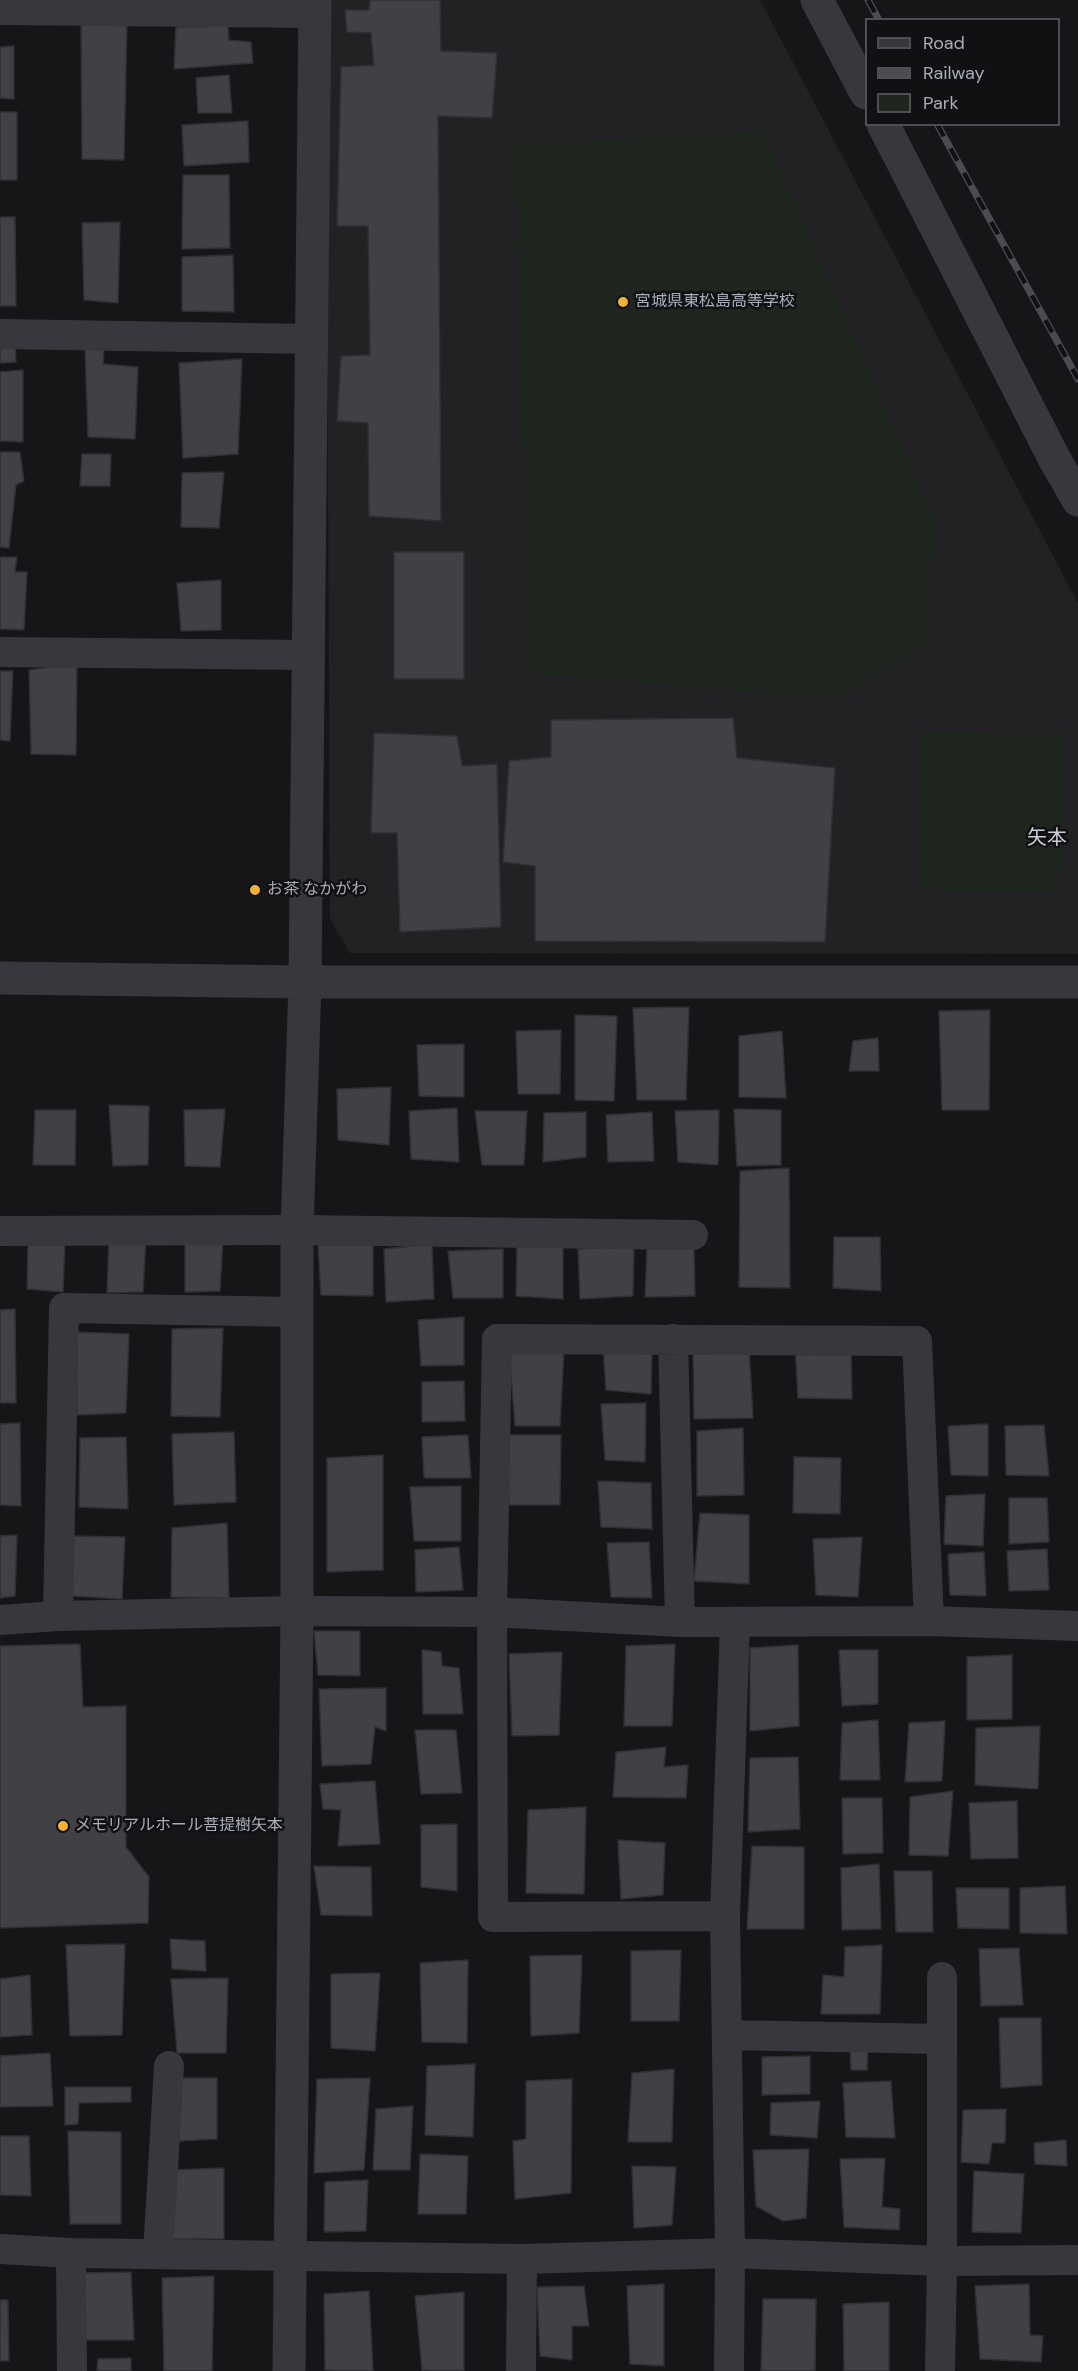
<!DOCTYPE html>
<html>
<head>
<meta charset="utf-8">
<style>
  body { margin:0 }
  #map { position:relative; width:1078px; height:2371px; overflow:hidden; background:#161618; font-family:"DM Sans",sans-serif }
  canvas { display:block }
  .legend { position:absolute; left:865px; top:18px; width:195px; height:108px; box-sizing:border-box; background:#111113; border:2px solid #4d4f55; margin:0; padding:8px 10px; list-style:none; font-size:18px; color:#a8adb8 }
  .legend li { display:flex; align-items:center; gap:12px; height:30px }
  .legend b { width:30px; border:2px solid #4d4f55 }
</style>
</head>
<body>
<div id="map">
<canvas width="1078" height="2371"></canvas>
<ul class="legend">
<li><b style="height:8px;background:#37383d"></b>Road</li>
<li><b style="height:8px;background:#4a4c52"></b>Railway</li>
<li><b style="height:16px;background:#1e261f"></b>Park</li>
</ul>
</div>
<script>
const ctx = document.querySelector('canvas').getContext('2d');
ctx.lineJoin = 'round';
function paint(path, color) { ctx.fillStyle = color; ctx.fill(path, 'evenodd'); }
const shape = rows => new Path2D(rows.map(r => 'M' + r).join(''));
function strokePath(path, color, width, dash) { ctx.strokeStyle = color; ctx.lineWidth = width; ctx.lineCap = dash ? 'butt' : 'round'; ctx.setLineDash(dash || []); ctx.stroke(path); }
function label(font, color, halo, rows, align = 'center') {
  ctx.font = font + ' "DM Sans","Noto Sans JP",sans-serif'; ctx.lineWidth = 5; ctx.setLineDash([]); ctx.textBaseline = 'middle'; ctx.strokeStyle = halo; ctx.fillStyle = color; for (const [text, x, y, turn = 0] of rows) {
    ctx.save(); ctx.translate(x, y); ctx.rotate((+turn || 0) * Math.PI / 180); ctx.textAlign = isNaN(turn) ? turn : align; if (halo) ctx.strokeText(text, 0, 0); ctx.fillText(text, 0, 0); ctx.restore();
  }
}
const built = shape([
  [326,0,760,0,1078,603,1078,954,350,953,330,919]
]);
const green = shape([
  [763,131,934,519,929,642,835,699,530,673,513,145],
  [917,731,1064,734,1060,893,919,890]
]);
const building = shape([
  [370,0,440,0,441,51,497,53,492,118,438,116,441,521,369,516,368,423,337,421,341,356,370,355,368,226,337,226,341,67,374,65,371,33,347,32,345,10,369,10,370,0],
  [81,21,127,21,124,160,82,159,81,21],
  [228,26,229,40,251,42,253,63,174,69,176,27,228,26],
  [14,46,14,99,0,98,0,47,14,46],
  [229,75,232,113,198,113,196,78,229,75],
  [0,112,17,112,17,180,0,180,0,112],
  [248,121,249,162,184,166,182,125,248,121],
  [183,175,229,175,230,248,182,249,183,175],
  [0,217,15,217,16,306,0,306,0,217],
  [120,222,118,303,84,300,82,223,120,222],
  [233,255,234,312,182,311,182,257,233,255],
  [15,342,16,362,0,363,0,343,15,342],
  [85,348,104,350,103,364,138,367,135,439,88,437,85,348],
  [242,359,238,454,183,458,179,363,242,359],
  [23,370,23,442,0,441,0,372,23,370],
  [0,452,20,452,24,481,16,485,9,548,0,547,0,452],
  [82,454,111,454,110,486,80,486,82,454],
  [224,472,219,528,181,527,182,473,224,472],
  [394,552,464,552,464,679,394,679,394,552],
  [0,557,17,557,15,572,27,572,24,630,0,629,0,557],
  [221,580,221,630,181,631,177,583,221,580],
  [77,663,76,755,31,754,29,670,77,663],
  [0,671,13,671,10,741,0,740,0,671],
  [733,718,737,758,835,768,825,942,535,941,535,866,503,862,509,761,551,757,551,720,733,718],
  [374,733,457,736,462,766,497,764,501,927,400,932,397,833,371,833,374,733],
  [689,1007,686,1100,637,1100,633,1008,689,1007],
  [990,1010,989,1110,942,1110,939,1011,990,1010],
  [575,1015,617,1016,614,1101,575,1100,575,1015],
  [561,1030,560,1094,518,1094,516,1031,561,1030],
  [782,1031,786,1098,739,1097,739,1036,782,1031],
  [878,1038,879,1071,849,1071,853,1041,878,1038],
  [464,1044,464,1097,419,1096,417,1045,464,1044],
  [391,1087,389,1145,338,1140,337,1089,391,1087],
  [109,1105,149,1106,148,1165,113,1166,109,1105],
  [457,1108,459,1162,411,1159,409,1111,457,1108],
  [225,1109,220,1167,185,1166,184,1110,225,1109],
  [734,1109,781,1110,781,1165,737,1166,734,1109],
  [35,1110,76,1110,75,1165,33,1165,35,1110],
  [719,1110,718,1165,678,1162,675,1111,719,1110],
  [475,1111,527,1111,524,1165,482,1165,475,1111],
  [586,1112,586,1157,543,1162,544,1113,586,1112],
  [652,1112,654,1161,608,1162,606,1115,652,1112],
  [789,1168,790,1288,739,1287,740,1171,789,1168],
  [109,1237,146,1237,143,1292,107,1293,109,1237],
  [834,1237,880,1237,881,1291,833,1288,834,1237],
  [223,1240,220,1291,185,1292,185,1243,223,1240],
  [28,1241,65,1241,63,1292,27,1289,28,1241],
  [373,1244,373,1296,321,1295,318,1245,373,1244],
  [432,1244,434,1299,386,1302,384,1249,432,1244],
  [634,1245,633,1296,580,1299,578,1249,634,1245],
  [517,1246,563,1246,563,1299,516,1296,517,1246],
  [503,1249,503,1298,453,1298,448,1251,503,1249],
  [647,1249,694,1249,695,1296,645,1297,647,1249],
  [15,1309,16,1403,0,1403,0,1310,15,1309],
  [464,1317,464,1365,421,1366,418,1320,464,1317],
  [223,1328,220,1417,171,1416,172,1329,223,1328],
  [76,1332,129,1334,126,1413,77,1415,76,1332],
  [795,1345,851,1346,852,1399,798,1398,795,1345],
  [652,1346,651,1394,606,1390,603,1347,652,1346],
  [693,1346,749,1347,753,1418,694,1419,693,1346],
  [509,1349,564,1350,560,1426,515,1426,509,1349],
  [464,1381,465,1421,422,1422,422,1382,464,1381],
  [646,1403,645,1462,605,1460,601,1404,646,1403],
  [20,1423,21,1506,0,1505,0,1424,20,1423],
  [988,1424,988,1476,951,1475,948,1426,988,1424],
  [1044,1425,1049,1476,1006,1475,1005,1426,1044,1425],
  [743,1428,744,1495,697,1496,697,1431,743,1428],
  [234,1432,236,1502,174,1505,172,1434,234,1432],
  [468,1435,471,1478,424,1478,422,1437,468,1435],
  [506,1435,561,1435,560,1505,509,1505,506,1435],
  [126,1437,128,1509,79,1507,80,1438,126,1437],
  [383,1455,383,1570,327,1572,327,1458,383,1455],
  [794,1457,841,1458,840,1514,793,1513,794,1457],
  [598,1481,651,1483,652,1529,601,1527,598,1481],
  [461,1486,461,1541,414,1541,410,1487,461,1486],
  [985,1494,983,1546,944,1544,946,1496,985,1494],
  [1009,1498,1047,1498,1049,1542,1009,1544,1009,1498],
  [700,1513,749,1515,749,1584,694,1581,700,1513],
  [227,1523,229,1598,171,1597,172,1528,227,1523],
  [17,1535,15,1596,0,1598,0,1536,17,1535],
  [72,1536,125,1537,122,1599,72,1596,72,1536],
  [862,1537,858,1597,816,1595,813,1539,862,1537],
  [649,1542,652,1598,611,1597,607,1543,649,1542],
  [459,1547,463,1590,416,1592,415,1550,459,1547],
  [1047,1549,1049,1590,1009,1591,1007,1551,1047,1549],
  [984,1552,986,1596,950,1595,948,1554,984,1552],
  [314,1631,360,1631,360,1676,318,1675,314,1631],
  [80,1644,83,1707,126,1706,126,1847,149,1877,148,1923,0,1928,0,1646,80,1644],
  [675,1644,672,1726,624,1726,626,1646,675,1644],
  [798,1645,799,1726,750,1731,750,1648,798,1645],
  [422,1650,441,1652,442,1666,459,1668,463,1714,423,1714,422,1650],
  [839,1650,878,1650,878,1704,842,1706,839,1650],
  [562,1652,559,1735,512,1736,509,1654,562,1652],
  [1012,1655,1012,1719,967,1720,967,1657,1012,1655],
  [386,1688,386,1731,375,1727,371,1764,322,1766,319,1689,386,1688],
  [878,1720,880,1780,840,1780,842,1723,878,1720],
  [945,1721,942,1781,905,1782,909,1723,945,1721],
  [1040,1726,1038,1789,975,1785,976,1728,1040,1726],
  [415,1730,456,1730,462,1793,421,1794,415,1730],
  [666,1747,664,1767,688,1765,686,1798,613,1797,616,1752,666,1747],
  [798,1757,800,1829,748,1832,750,1758,798,1757],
  [375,1781,380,1844,338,1846,341,1810,323,1809,320,1784,375,1781],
  [953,1791,948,1856,909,1855,910,1797,953,1791],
  [842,1798,882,1798,883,1853,843,1854,842,1798],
  [1017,1801,1018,1858,971,1859,969,1803,1017,1801],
  [586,1807,584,1894,526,1893,528,1810,586,1807],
  [457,1824,457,1891,421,1887,421,1825,457,1824],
  [618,1840,665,1843,663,1895,621,1899,618,1840],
  [752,1846,804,1847,804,1929,747,1929,752,1846],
  [879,1864,881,1929,842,1930,841,1868,879,1864],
  [314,1866,371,1867,372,1916,321,1915,314,1866],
  [894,1871,932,1871,933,1932,896,1932,894,1871],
  [1065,1886,1067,1934,1020,1933,1020,1888,1065,1886],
  [956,1888,1009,1888,1009,1929,958,1928,956,1888],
  [170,1939,205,1941,206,1971,172,1969,170,1939],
  [125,1944,122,2035,70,2036,66,1945,125,1944],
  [882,1945,880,2014,821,2014,823,1975,844,1977,845,1947,882,1945],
  [1019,1948,1023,2005,981,2006,979,1949,1019,1948],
  [681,1950,679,2021,631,2021,631,1951,681,1950],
  [582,1955,579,2033,531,2036,530,1956,582,1955],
  [468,1960,467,2043,422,2042,420,1963,468,1960],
  [380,1973,375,2051,331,2048,331,1974,380,1973],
  [30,1975,32,2035,0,2037,0,1979,30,1975],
  [228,1978,226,2053,177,2053,171,1979,228,1978],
  [999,2018,1041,2018,1042,2085,1001,2088,999,2018],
  [850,2045,868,2045,867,2070,851,2070,850,2045],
  [50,2053,53,2106,0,2107,0,2056,50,2053],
  [810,2056,810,2094,762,2095,762,2057,810,2056],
  [475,2064,473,2137,425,2135,427,2066,475,2064],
  [674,2069,672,2142,628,2142,632,2073,674,2069],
  [180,2078,217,2078,217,2139,179,2141,180,2078],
  [370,2078,364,2170,314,2173,317,2079,370,2078],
  [572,2079,571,2193,515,2199,513,2141,526,2139,526,2081,572,2079],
  [891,2081,895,2138,846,2137,843,2083,891,2081],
  [65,2087,131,2087,131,2102,79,2103,78,2124,65,2125,65,2087],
  [820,2101,817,2138,770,2135,771,2103,820,2101],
  [413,2106,410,2170,373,2170,376,2109,413,2106],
  [1006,2109,1005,2143,992,2143,989,2164,961,2162,963,2110,1006,2109],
  [68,2131,121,2132,121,2224,70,2224,68,2131],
  [0,2136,29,2136,31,2196,0,2195,0,2136],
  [1066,2140,1067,2166,1035,2164,1034,2143,1066,2140],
  [809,2149,806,2218,783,2221,756,2206,753,2150,809,2149],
  [420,2154,468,2156,466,2214,418,2214,420,2154],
  [885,2158,882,2207,900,2209,899,2230,844,2227,840,2159,885,2158],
  [632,2166,676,2167,672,2225,634,2228,632,2166],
  [224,2168,224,2239,171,2239,171,2170,224,2168],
  [974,2171,1024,2174,1021,2233,972,2232,974,2171],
  [368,2180,366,2231,324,2232,325,2182,368,2180],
  [131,2272,134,2340,84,2340,82,2273,131,2272],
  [214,2276,212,2371,164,2371,162,2278,214,2276],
  [664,2284,664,2366,630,2364,627,2286,664,2284],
  [1029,2284,1030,2335,1043,2336,1041,2362,980,2359,975,2286,1029,2284],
  [584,2286,589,2326,572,2326,572,2360,540,2356,537,2287,584,2286],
  [369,2291,373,2371,325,2370,324,2294,369,2291],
  [464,2292,464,2371,422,2370,415,2296,464,2292],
  [763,2299,816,2299,815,2371,761,2371,763,2299],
  [0,2300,8,2300,9,2361,0,2361,0,2300],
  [889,2302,889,2371,844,2371,843,2304,889,2302],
  [131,2358,131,2371,97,2371,98,2359,131,2358]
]);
const minor = shape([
  [0,10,315,13],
  [0,334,311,339],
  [0,652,310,655],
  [0,1231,297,1230,693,1235],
  [673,1339,680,1622],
  [58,1616,64,1308,297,1312],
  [0,1620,58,1616,297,1611,492,1612,680,1622,929,1621,1078,1626],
  [725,1916,493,1917,492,1612,497,1339,917,1341,929,1621],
  [727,2035,942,2039],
  [0,2249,71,2253,522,2259,730,2253,942,2261,1078,2260],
  [71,2253,72,2371],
  [158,2254,169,2066],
  [521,2371,522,2259],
  [729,2371,730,2253,725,1916,735,1622],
  [940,2371,942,2261,942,1977]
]);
const tertiary = shape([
  [817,0,866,93],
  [883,124,1054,458,1078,500],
  [0,978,305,982,1078,982],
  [289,2371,297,1611,297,1230,305,982,315,0]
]);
const rail = shape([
  [868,0,879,20],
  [937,124,1078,379]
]);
const markers = [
  [623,302,6,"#f2b134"],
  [255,890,6,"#f2b134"],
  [63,1826,6,"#f2b134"]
];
const poiNames = [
  ["宮城県東松島高等学校",635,302],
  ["お茶 なかがわ",267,890],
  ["メモリアルホール菩提樹矢本",75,1826]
];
const quarterNames = [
  ["矢本",1047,839]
];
paint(built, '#222225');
paint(green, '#1e261f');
paint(building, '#404145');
strokePath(building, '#303034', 1.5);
strokePath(minor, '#37383d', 30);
strokePath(tertiary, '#37383d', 33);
strokePath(rail, '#4a4c52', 7);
strokePath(rail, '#111113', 4.5, [14]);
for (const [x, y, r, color] of markers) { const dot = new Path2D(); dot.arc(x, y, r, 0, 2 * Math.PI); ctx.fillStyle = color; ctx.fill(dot); strokePath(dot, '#111113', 2); }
label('16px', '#a8adb8', '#111113', poiNames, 'left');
label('20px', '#c9ccd4', '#111113', quarterNames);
</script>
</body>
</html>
